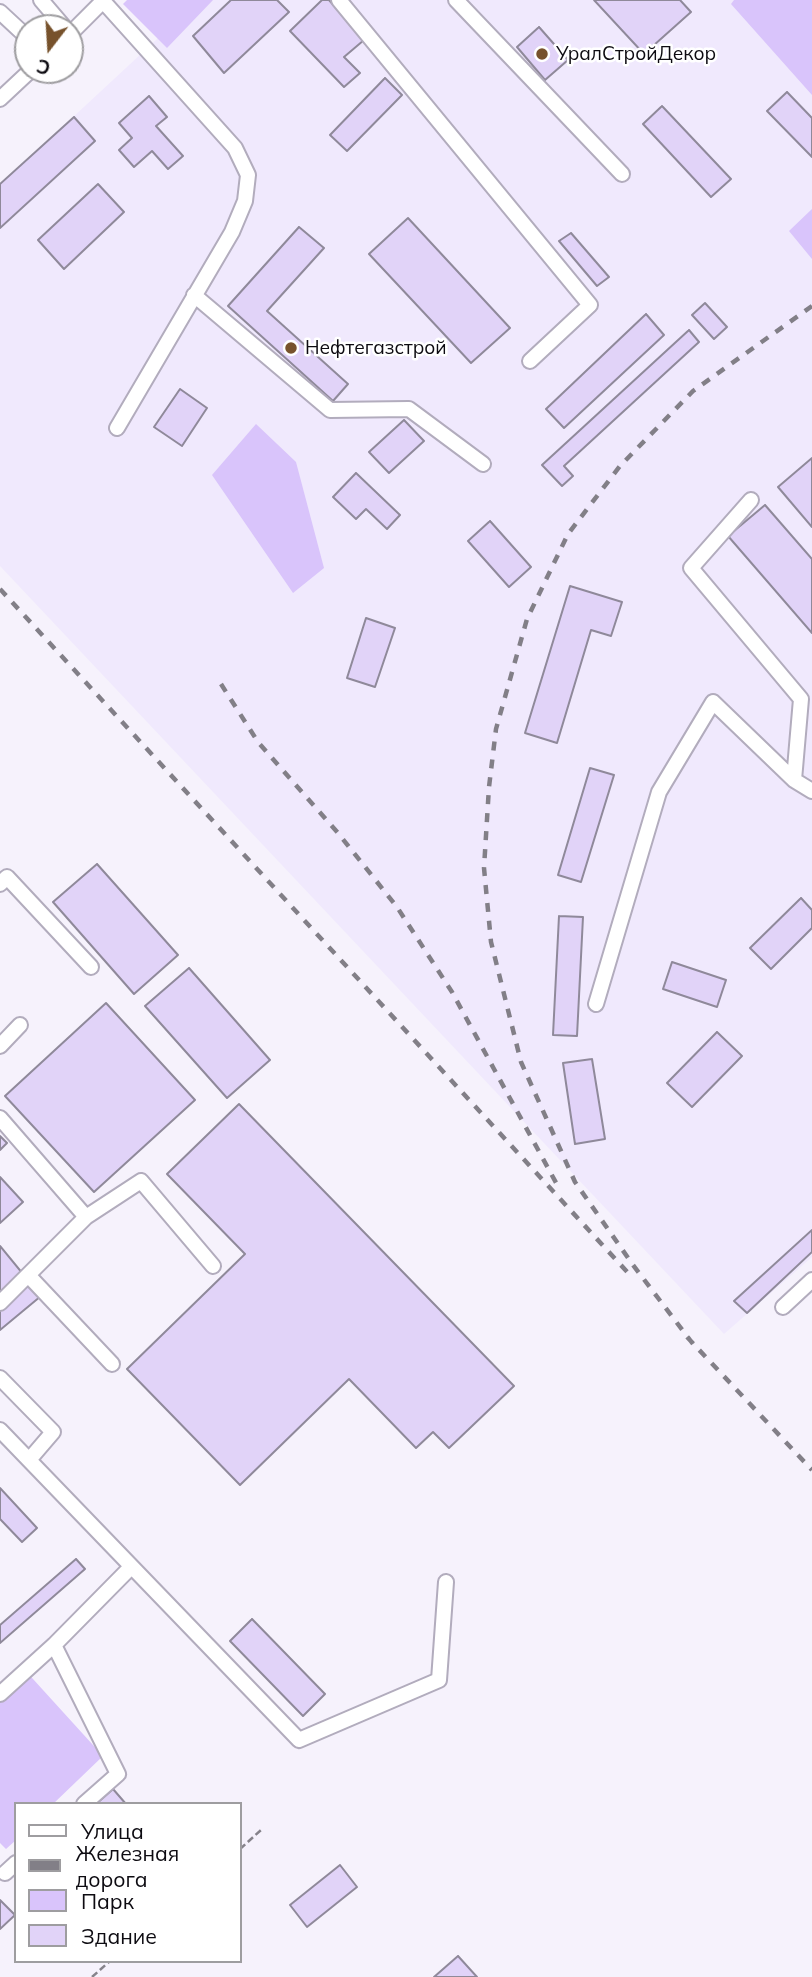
<!DOCTYPE html>
<html>
<head>
<meta charset="utf-8">
<style>
  body { margin:0 }
  #map { position:relative; width:812px; height:1977px; overflow:hidden; background:#f6f2fc; font-family:Mulish,sans-serif }
  canvas { display:block }
  .legend { position:absolute; left:14px; top:1802px; width:228px; height:161px; box-sizing:border-box; background:#fff; border:2px solid #9e9da0; margin:0; padding:9px 12px; list-style:none; font-size:21px; color:#0d0b11 }
  .legend li { display:flex; align-items:center; gap:14px; height:35px }
  .legend b { width:35px; border:2px solid #9e9da0 }
  .north { position:absolute; left:14px; top:14px; width:70px; height:70px; box-sizing:border-box; background:#fff; border:2px solid #9e9da0; border-radius:50%; rotate:197deg; font-size:19px; font-weight:700; line-height:28px; text-align:center; color:#0d0b11 }
  .north::after { content:''; display:block; margin:auto; width:24px; height:32px; background:#77522c; clip-path:polygon(50% 0,100% 100%,50% 72%,0 100%) }
</style>
</head>
<body>
<div id="map">
<canvas width="812" height="1977"></canvas>
<ul class="legend">
<li><b style="height:9px;background:#fff"></b>Улица</li>
<li><b style="height:9px;background:#827f87"></b>Железная дорога</li>
<li><b style="height:19px;background:#d9c4fb"></b>Парк</li>
<li><b style="height:19px;background:#e1d3f8"></b>Здание</li>
</ul>
<div class="north">С</div>
</div>
<script>
const ctx = document.querySelector('canvas').getContext('2d');
ctx.lineJoin = 'round';
function paint(path, color) { ctx.fillStyle = color; ctx.fill(path, 'evenodd'); }
const shape = rows => new Path2D(rows.map(r => 'M' + r).join(''));
function strokePath(path, color, width, dash) { ctx.strokeStyle = color; ctx.lineWidth = width; ctx.lineCap = dash ? 'butt' : 'round'; ctx.setLineDash(dash || []); ctx.stroke(path); }
function label(font, color, halo, rows, align = 'center') {
  ctx.font = font + ' Mulish,sans-serif'; ctx.lineWidth = 5; ctx.setLineDash([]); ctx.textBaseline = 'middle'; ctx.strokeStyle = halo; ctx.fillStyle = color; for (const [text, x, y, turn = 0] of rows) {
    ctx.save(); ctx.translate(x, y); ctx.rotate((+turn || 0) * Math.PI / 180); ctx.textAlign = isNaN(turn) ? turn : align; if (halo) ctx.strokeText(text, 0, 0); ctx.fillText(text, 0, 0); ctx.restore();
  }
}
const built = shape([
  [199,0,812,0,812,1257,724,1334,0,566,0,185]
]);
const green = shape([
  [127,0,213,0,167,48,123,4],
  [734,0,812,0,812,95,731,4],
  [812,209,812,259,789,231],
  [256,424,296,462,324,568,293,593,212,475],
  [23,1668,103,1756,53,1804,16,1804,16,1840,6,1849,0,1843,0,1690]
]);
const building = shape([
  [231,0,277,0,289,12,224,73,193,36,231,0],
  [322,0,329,0,364,40,344,57,360,73,344,87,290,31,322,0],
  [594,0,680,0,691,12,644,54,594,0],
  [539,27,568,60,545,80,517,47,539,27],
  [385,78,402,95,347,151,330,135,385,78],
  [787,92,812,118,812,157,767,111,787,92],
  [149,96,167,117,156,126,183,156,168,169,152,151,134,167,119,150,132,138,119,123,149,96],
  [662,106,731,179,711,197,643,124,662,106],
  [74,117,95,141,0,228,0,184,74,117],
  [98,184,124,212,64,269,38,240,98,184],
  [408,218,510,328,471,363,369,254,408,218],
  [299,227,324,248,267,311,348,384,333,401,228,306,299,227],
  [571,233,609,277,597,286,559,241,571,233],
  [705,303,727,327,714,339,692,315,705,303],
  [646,314,664,335,564,428,546,409,646,314],
  [689,330,699,342,564,466,573,476,562,486,542,465,689,330],
  [180,389,207,408,182,446,154,427,180,389],
  [404,420,424,441,389,473,369,452,404,420],
  [812,458,812,527,778,487,812,458],
  [356,473,400,515,387,529,366,509,356,519,333,497,356,473],
  [765,505,812,559,812,633,728,536,765,505],
  [490,521,531,567,509,587,468,541,490,521],
  [570,586,622,602,611,636,591,630,557,743,525,733,570,586],
  [366,618,395,628,375,687,347,678,366,618],
  [590,768,614,775,581,882,558,875,590,768],
  [97,864,178,955,134,994,53,902,97,864],
  [801,898,812,910,812,928,771,969,750,948,801,898],
  [559,916,583,917,577,1036,553,1035,559,916],
  [672,962,726,980,717,1007,663,989,672,962],
  [189,968,270,1060,227,1098,145,1006,189,968],
  [106,1003,195,1100,94,1192,5,1096,106,1003],
  [717,1032,742,1056,692,1107,667,1083,717,1032],
  [592,1059,605,1139,575,1144,563,1063,592,1059],
  [239,1104,514,1386,449,1448,433,1432,416,1448,349,1379,240,1485,127,1369,245,1254,167,1174,239,1104],
  [0,1136,7,1143,0,1150,0,1136],
  [0,1177,23,1202,0,1223,0,1177],
  [812,1230,812,1252,747,1313,734,1301,812,1230],
  [0,1246,41,1296,0,1330,0,1246],
  [0,1488,37,1528,22,1542,0,1519,0,1488],
  [76,1559,85,1569,0,1643,0,1625,76,1559],
  [252,1619,325,1694,303,1716,230,1641,252,1619],
  [113,1789,126,1804,96,1804,113,1789],
  [340,1865,357,1887,307,1927,290,1905,340,1865],
  [0,1900,15,1915,0,1929,0,1900],
  [458,1956,477,1977,434,1977,458,1956]
]);
const path = shape([
  [240,1849,261,1830],
  [92,1977,110,1961]
]);
const minor = shape([
  [41,0,65,28],
  [339,0,590,305,530,361],
  [456,0,622,174],
  [103,1,235,148,248,175,245,201,232,232,117,428],
  [0,12,28,38],
  [70,34,104,0],
  [0,99,31,70],
  [194,295,330,410,409,409,483,464],
  [751,500,691,568,801,699,794,780],
  [0,884,7,877,91,967],
  [596,1004,659,792,713,702,794,780,812,791],
  [0,1046,20,1025],
  [0,1118,86,1217,28,1275],
  [86,1217,141,1181,213,1266],
  [0,1303,28,1275,112,1364],
  [783,1307,812,1280],
  [0,1378,53,1432,29,1460],
  [0,1430,299,1740,439,1680,446,1582],
  [0,1694,54,1645],
  [84,1804,118,1774,54,1645,131,1567],
  [5,1873,16,1863]
]);
const rail = shape([
  [0,589,630,1275],
  [221,684,258,742,338,833,397,907,452,992,560,1190],
  [687,1337,812,1470],
  [693,1344,633,1265,575,1182,521,1062,491,942,484,868,489,787,496,729,527,619,568,534,620,466,693,391,812,306]
]);
const markers = [
  [542,54,7,"#77522c"],
  [291,348,7,"#77522c"]
];
const poiNames = [
  ["УралСтройДекор",556,54],
  ["Нефтегазстрой",305,348]
];
paint(built, '#f0e9fd');
paint(green, '#d9c4fb');
paint(building, '#e1d3f8');
strokePath(building, '#8f899a', 2);
strokePath(minor, '#b2acbd', 18);
strokePath(path, '#86838b', 2.5, [7, 3.5]);
strokePath(minor, '#fff', 14);
strokePath(rail, '#827f87', 4.5, [9, 9]);
for (const [x, y, r, color] of markers) { const dot = new Path2D(); dot.arc(x, y, r, 0, 2 * Math.PI); ctx.fillStyle = color; ctx.fill(dot); strokePath(dot, '#fff', 2.5); }
label('19px', '#0d0b11', '#fff', poiNames, 'left');
</script>
</body>
</html>
